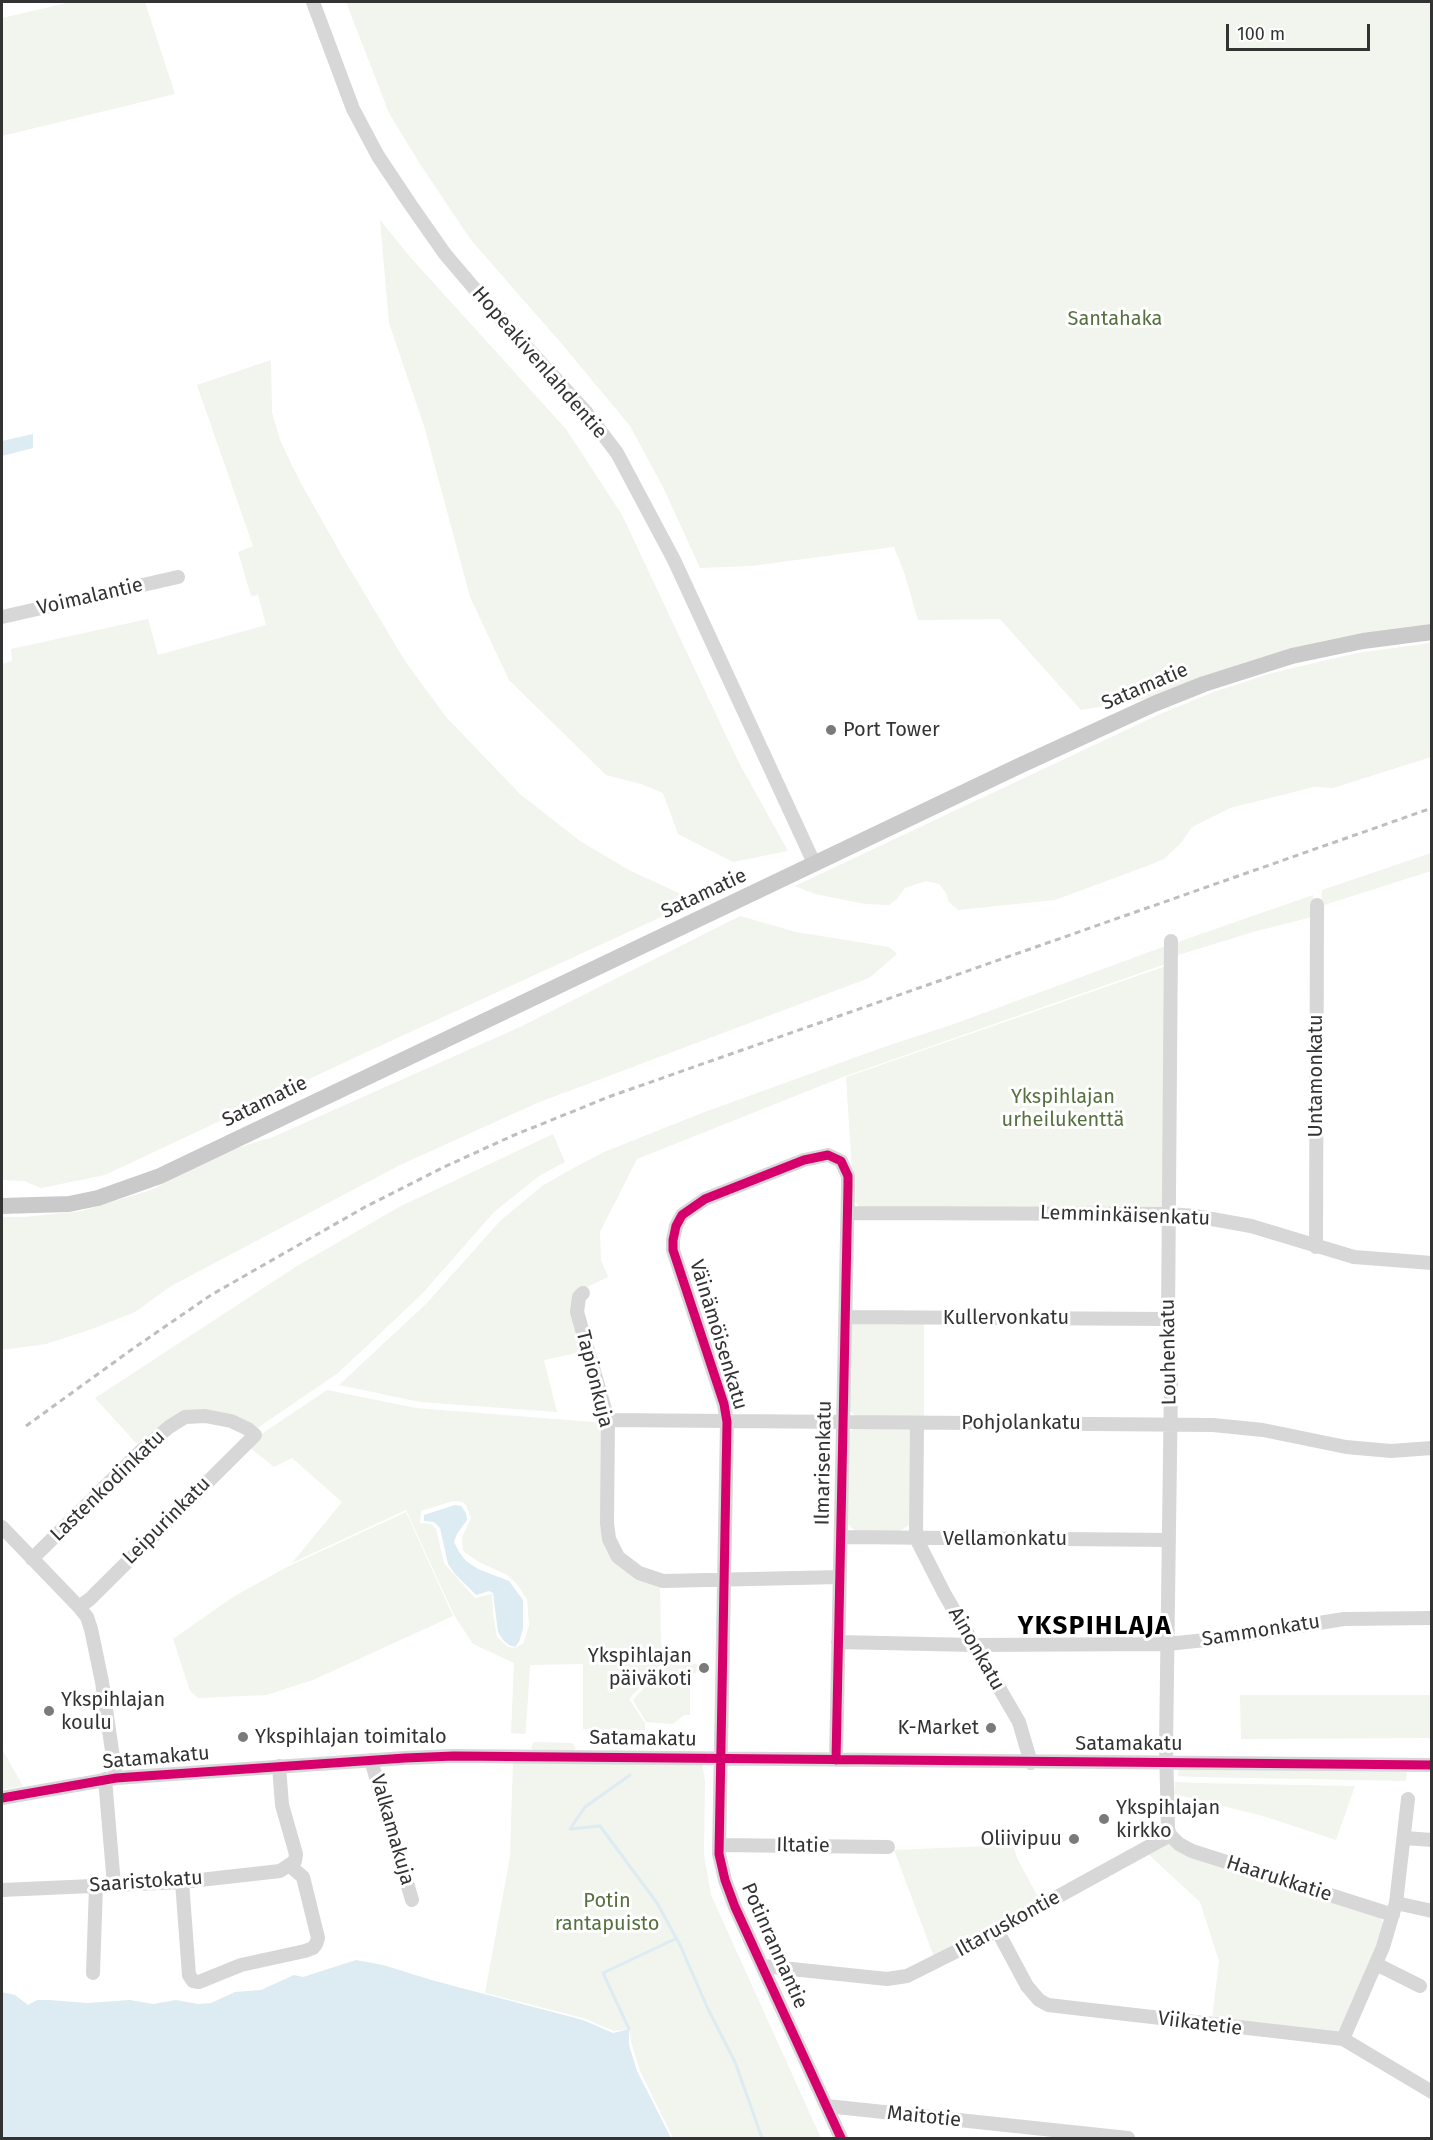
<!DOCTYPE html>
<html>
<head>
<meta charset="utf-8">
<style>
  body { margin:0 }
  #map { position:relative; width:1433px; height:2140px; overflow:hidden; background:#fff; font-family:"Fira Sans",sans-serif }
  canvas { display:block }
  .frame { position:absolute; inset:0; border:3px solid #333; pointer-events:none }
  .scale { position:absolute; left:1226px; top:24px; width:144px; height:27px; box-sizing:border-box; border:3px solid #333; border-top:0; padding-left:8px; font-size:18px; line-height:21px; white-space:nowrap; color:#333; -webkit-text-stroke:4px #fff; paint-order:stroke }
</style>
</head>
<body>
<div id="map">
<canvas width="1433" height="2140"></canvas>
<div class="frame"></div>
<div class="scale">100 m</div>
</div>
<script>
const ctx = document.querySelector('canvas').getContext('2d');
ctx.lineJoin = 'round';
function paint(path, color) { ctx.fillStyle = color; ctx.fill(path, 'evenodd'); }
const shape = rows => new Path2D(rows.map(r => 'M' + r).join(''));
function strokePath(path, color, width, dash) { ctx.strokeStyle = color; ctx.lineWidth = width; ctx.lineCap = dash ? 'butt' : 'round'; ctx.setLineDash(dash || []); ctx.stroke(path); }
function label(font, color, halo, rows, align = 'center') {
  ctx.font = font + ' "Fira Sans",sans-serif'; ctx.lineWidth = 6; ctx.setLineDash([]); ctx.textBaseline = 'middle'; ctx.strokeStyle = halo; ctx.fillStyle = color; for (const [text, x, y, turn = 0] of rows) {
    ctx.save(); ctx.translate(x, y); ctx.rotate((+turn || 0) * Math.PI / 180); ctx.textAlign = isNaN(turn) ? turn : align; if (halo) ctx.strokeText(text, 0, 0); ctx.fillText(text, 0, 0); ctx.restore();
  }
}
const green = shape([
  [71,2,145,2,175,94,2,136,2,18],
  [346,2,1431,2,1431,626,1152,698,1081,710,1000,619,918,620,905,575,894,547,751,566,700,568,663,487,630,426,561,343,471,240,420,164,389,113],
  [380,220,411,258,566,429,622,515,739,763,788,851,733,862,678,834,663,793,641,784,606,775,509,680,470,597,425,429,389,323],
  [271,360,272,412,280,440,298,478,342,556,405,661,446,717,520,794,580,841,629,870,696,901,358,1056,105,1175,41,1188,24,1181,2,1180,2,664,12,661,11,649,148,619,158,655,266,625,258,595,251,596,238,552,253,546,197,385],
  [1431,643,1431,757,1333,788,1314,787,1230,808,1192,827,1180,844,1164,859,1147,866,1055,900,958,910,949,902,946,893,939,884,926,881,905,888,897,899,889,905,865,904,815,894,795,886,1160,714,1214,692,1272,673,1357,653],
  [1431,853,1431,871,1321,906,1322,890],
  [1313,895,1314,906,1309,908,1312,917,1253,932,1175,956,1175,943],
  [740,916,796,932,889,947,897,954,869,978,537,1103,400,1165,171,1286,135,1312,92,1329,46,1344,2,1350,2,1217,24,1217,82,1211,151,1190,231,1150,273,1137,520,1027],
  [1168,945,1166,964,843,1077,637,1159,600,1232,601,1260,608,1277,581,1290,585,1351,544,1360,557,1412,420,1402,339,1385,427,1303,500,1221,542,1186,570,1170,604,1152,702,1113,884,1047,954,1024],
  [1166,966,1164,1210,861,1208,854,1201,846,1077],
  [553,1134,565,1162,539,1176,494,1212,422,1294,338,1373,256,1429,249,1424,168,1422,137,1444,95,1398,297,1266,399,1207],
  [851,1322,924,1323,924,1418,857,1417,848,1410],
  [327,1390,416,1408,606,1423,604,1538,660,1586,661,1644,666,1659,629,1699,645,1723,645,1730,583,1729,583,1664,530,1665,526,1729,525,1734,511,1733,514,1663,473,1644,454,1615,406,1510,292,1563,342,1502,292,1458,274,1467,248,1446,260,1435],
  [453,1501,462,1502,466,1505,471,1518,462,1537,463,1551,479,1562,507,1575,516,1583,527,1599,529,1625,526,1636,523,1644,514,1648,508,1647,497,1637,493,1614,492,1594,475,1598,444,1563,436,1529,431,1524,420,1523,421,1511],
  [857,1426,909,1427,914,1432,913,1522,899,1532,855,1531,846,1522,848,1433],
  [406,1512,453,1616,313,1680,266,1695,198,1698,190,1691,173,1639,233,1597,287,1567],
  [688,1658,688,1663,697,1664,696,1673,688,1673,687,1686,690,1687,690,1715,684,1715,673,1724,646,1722,633,1700,670,1659],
  [1240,1695,1431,1695,1431,1738,1241,1739],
  [534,1742,572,1743,576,1748,572,1751,534,1751,531,1748],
  [2,1749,23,1786,2,1790],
  [513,1761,702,1762,705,1781,704,1854,711,1895,821,2138,673,2138,640,2071,632,2045,629,2029,614,2031,583,2018,485,1993,510,1857],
  [1179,1768,1407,1771,1406,1781,1196,1777,1178,1776],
  [1175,1782,1198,1783,1355,1786,1336,1840,1263,1816,1174,1794],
  [1168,1842,1183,1853,1203,1862,1381,1918,1384,1927,1378,1945,1339,2034,1212,2019,1219,1961,1200,1902,1148,1854],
  [1013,1845,1017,1858,1039,1899,934,1957,894,1850]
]);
const water = shape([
  [33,434,33,448,2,456,2,441],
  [455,1505,461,1506,466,1513,467,1520,457,1534,454,1542,459,1552,466,1561,478,1569,509,1581,523,1600,523,1629,519,1642,515,1647,509,1645,503,1640,498,1632,493,1593,489,1591,476,1595,455,1574,448,1564,440,1528,434,1522,424,1521,424,1515],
  [356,1960,383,1965,435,1981,583,2020,613,2033,629,2029,629,2045,637,2071,671,2138,2,2138,2,1992,15,1995,28,2005,37,2000,49,2000,87,2003,130,2000,153,2004,176,2000,198,2004,211,2003,235,1992,261,1990,294,1975,303,1977]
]);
const stream = shape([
  [630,1775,585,1807,570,1829,600,1826,657,1903,680,1945,708,2009,735,2062,762,2138],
  [629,2029,603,1973,675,1939]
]);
const minor = shape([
  [313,2,353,109,378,156,410,204,445,254,490,307,586,412,617,453,674,560,814,863],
  [2,617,178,577],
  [1171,941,1168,1319,1171,1383,1166,1747,1168,1829,1170,1835,1179,1844,1192,1851,1393,1915],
  [848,1213,1169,1214,1195,1216,1251,1226,1354,1257,1432,1263],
  [1316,1247,1317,905],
  [583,1293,579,1297,577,1312,608,1420,607,1523,609,1539,618,1557,639,1573,663,1581,840,1577],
  [845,1317,1168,1319],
  [608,1420,1213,1425,1263,1430,1346,1447,1391,1451,1432,1448],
  [917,1423,916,1538,944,1593,1019,1722,1031,1763],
  [2,1527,79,1607,87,1617,91,1629,102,1682,116,1778],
  [841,1537,1169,1540],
  [32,1559,142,1450,169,1427,185,1417,205,1416,231,1421,248,1429,255,1435,90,1599,79,1607],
  [838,1642,973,1645,1167,1644,1225,1638,1344,1619,1432,1618],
  [371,1760,412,1900],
  [836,1760,848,1186,848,1176,841,1161,828,1155,804,1160,705,1199,682,1215,676,1226,673,1240,673,1250,724,1404,727,1422,719,1854,725,1880,735,1907,841,2138],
  [105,1779,114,1885],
  [2,1798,116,1778,405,1758,454,1756,1432,1765],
  [1405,1838,1432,1840],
  [719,1845,888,1847],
  [182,1882,189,1975,193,1981,199,1982,241,1965,305,1951,313,1948,316,1944,318,1938,303,1877,290,1866],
  [2,1890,182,1882,280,1871,295,1861,296,1854,282,1805,279,1766],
  [1396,1903,1432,1911],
  [997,1930,1027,1986,1039,2000,1048,2005,1343,2039,1432,2092],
  [1376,1964,1420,1986],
  [763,1966,887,1979,907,1976,977,1941,1170,1835],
  [93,1973,96,1886],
  [1343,2039,1383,1947,1396,1903,1408,1799],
  [827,2106,1128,2138]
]);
const major = shape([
  [2,1206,69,1204,98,1198,160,1176,1019,766,1154,704,1204,684,1292,656,1363,641,1432,632]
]);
const rail = shape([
  [26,1426,131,1350,211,1295,365,1207,444,1167,512,1136,611,1096,1432,808]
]);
const cycleway = shape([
  [836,1760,848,1186,848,1176,841,1161,828,1155,804,1160,705,1199,682,1215,676,1226,673,1240,673,1250,724,1404,727,1422,719,1854,725,1880,735,1907,841,2138],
  [2,1798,116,1778,405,1758,454,1756,1432,1765]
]);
const markers = [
  [831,730,6,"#7a7a7a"],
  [704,1668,6,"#7a7a7a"],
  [49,1711,6,"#7a7a7a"],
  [991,1728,6,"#7a7a7a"],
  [243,1737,6,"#7a7a7a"],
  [1104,1819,6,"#7a7a7a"],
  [1074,1839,6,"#7a7a7a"]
];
const parkNames = [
  ["Santahaka",1115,319],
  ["Ykspihlajan",1063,1097],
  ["urheilukenttä",1063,1120],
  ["Potin",607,1901],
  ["rantapuisto",607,1924]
];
const streetNames = [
  ["Hopeakivenlahdentie",539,363,49],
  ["Voimalantie",90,597,-13],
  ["Satamatie",1145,687,-23],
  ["Satamatie",704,894,-25],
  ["Untamonkatu",1316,1076,-90],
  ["Satamatie",265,1102,-26],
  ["Lemminkäisenkatu",1125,1216,2],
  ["Kullervonkatu",1006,1318],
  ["Väinämöisenkatu",718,1335,73],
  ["Louhenkatu",1169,1352,-91],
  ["Tapionkuja",594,1379,76],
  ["Pohjolankatu",1021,1423],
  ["Ilmarisenkatu",824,1463,-89],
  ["Lastenkodinkatu",108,1486,-44],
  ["Leipurinkatu",167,1521,-45],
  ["Vellamonkatu",1005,1539],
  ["Sammonkatu",1261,1631,-9],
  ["Ainonkatu",976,1649,60],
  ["Satamakatu",643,1739,1],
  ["Satamakatu",1129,1744],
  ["Satamakatu",156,1758,-5],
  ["Valkamakuja",392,1830,74],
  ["Iltatie",803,1846,1],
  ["Haarukkatie",1279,1879,18],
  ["Saaristokatu",146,1882,-4],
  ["Iltaruskontie",1008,1924,-29],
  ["Potinrannantie",774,1946,66],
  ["Viikatetie",1200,2024,7],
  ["Maitotie",924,2117,6]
];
const poiNames = [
  ["Port Tower",843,730],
  ["Ykspihlajan",692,1656,"right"],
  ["päiväkoti",692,1679,"right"],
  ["Ykspihlajan",61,1700],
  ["koulu",61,1723],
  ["K-Market",979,1728,"right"],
  ["Ykspihlajan toimitalo",255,1737],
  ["Ykspihlajan",1116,1808],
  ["kirkko",1116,1831],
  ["Oliivipuu",1062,1839,"right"]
];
const districtNames = [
  ["YKSPIHLAJA",1095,1627]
];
paint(green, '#f1f5ed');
paint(water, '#ddebf3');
strokePath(stream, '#ddebf3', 3);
strokePath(minor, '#d7d7d7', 14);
strokePath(major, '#cacaca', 16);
strokePath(rail, '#bebebe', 3, [6, 4.5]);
strokePath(cycleway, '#d6006c', 9);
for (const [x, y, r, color] of markers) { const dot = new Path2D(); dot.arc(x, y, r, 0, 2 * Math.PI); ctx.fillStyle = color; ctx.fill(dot); strokePath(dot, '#fff', 2); }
label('20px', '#56703f', '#fff', parkNames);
label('20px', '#333', '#fff', streetNames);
label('20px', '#333', '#fff', poiNames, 'left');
ctx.letterSpacing = '1.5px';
label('bold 26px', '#000', '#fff', districtNames);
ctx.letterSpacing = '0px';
</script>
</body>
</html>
